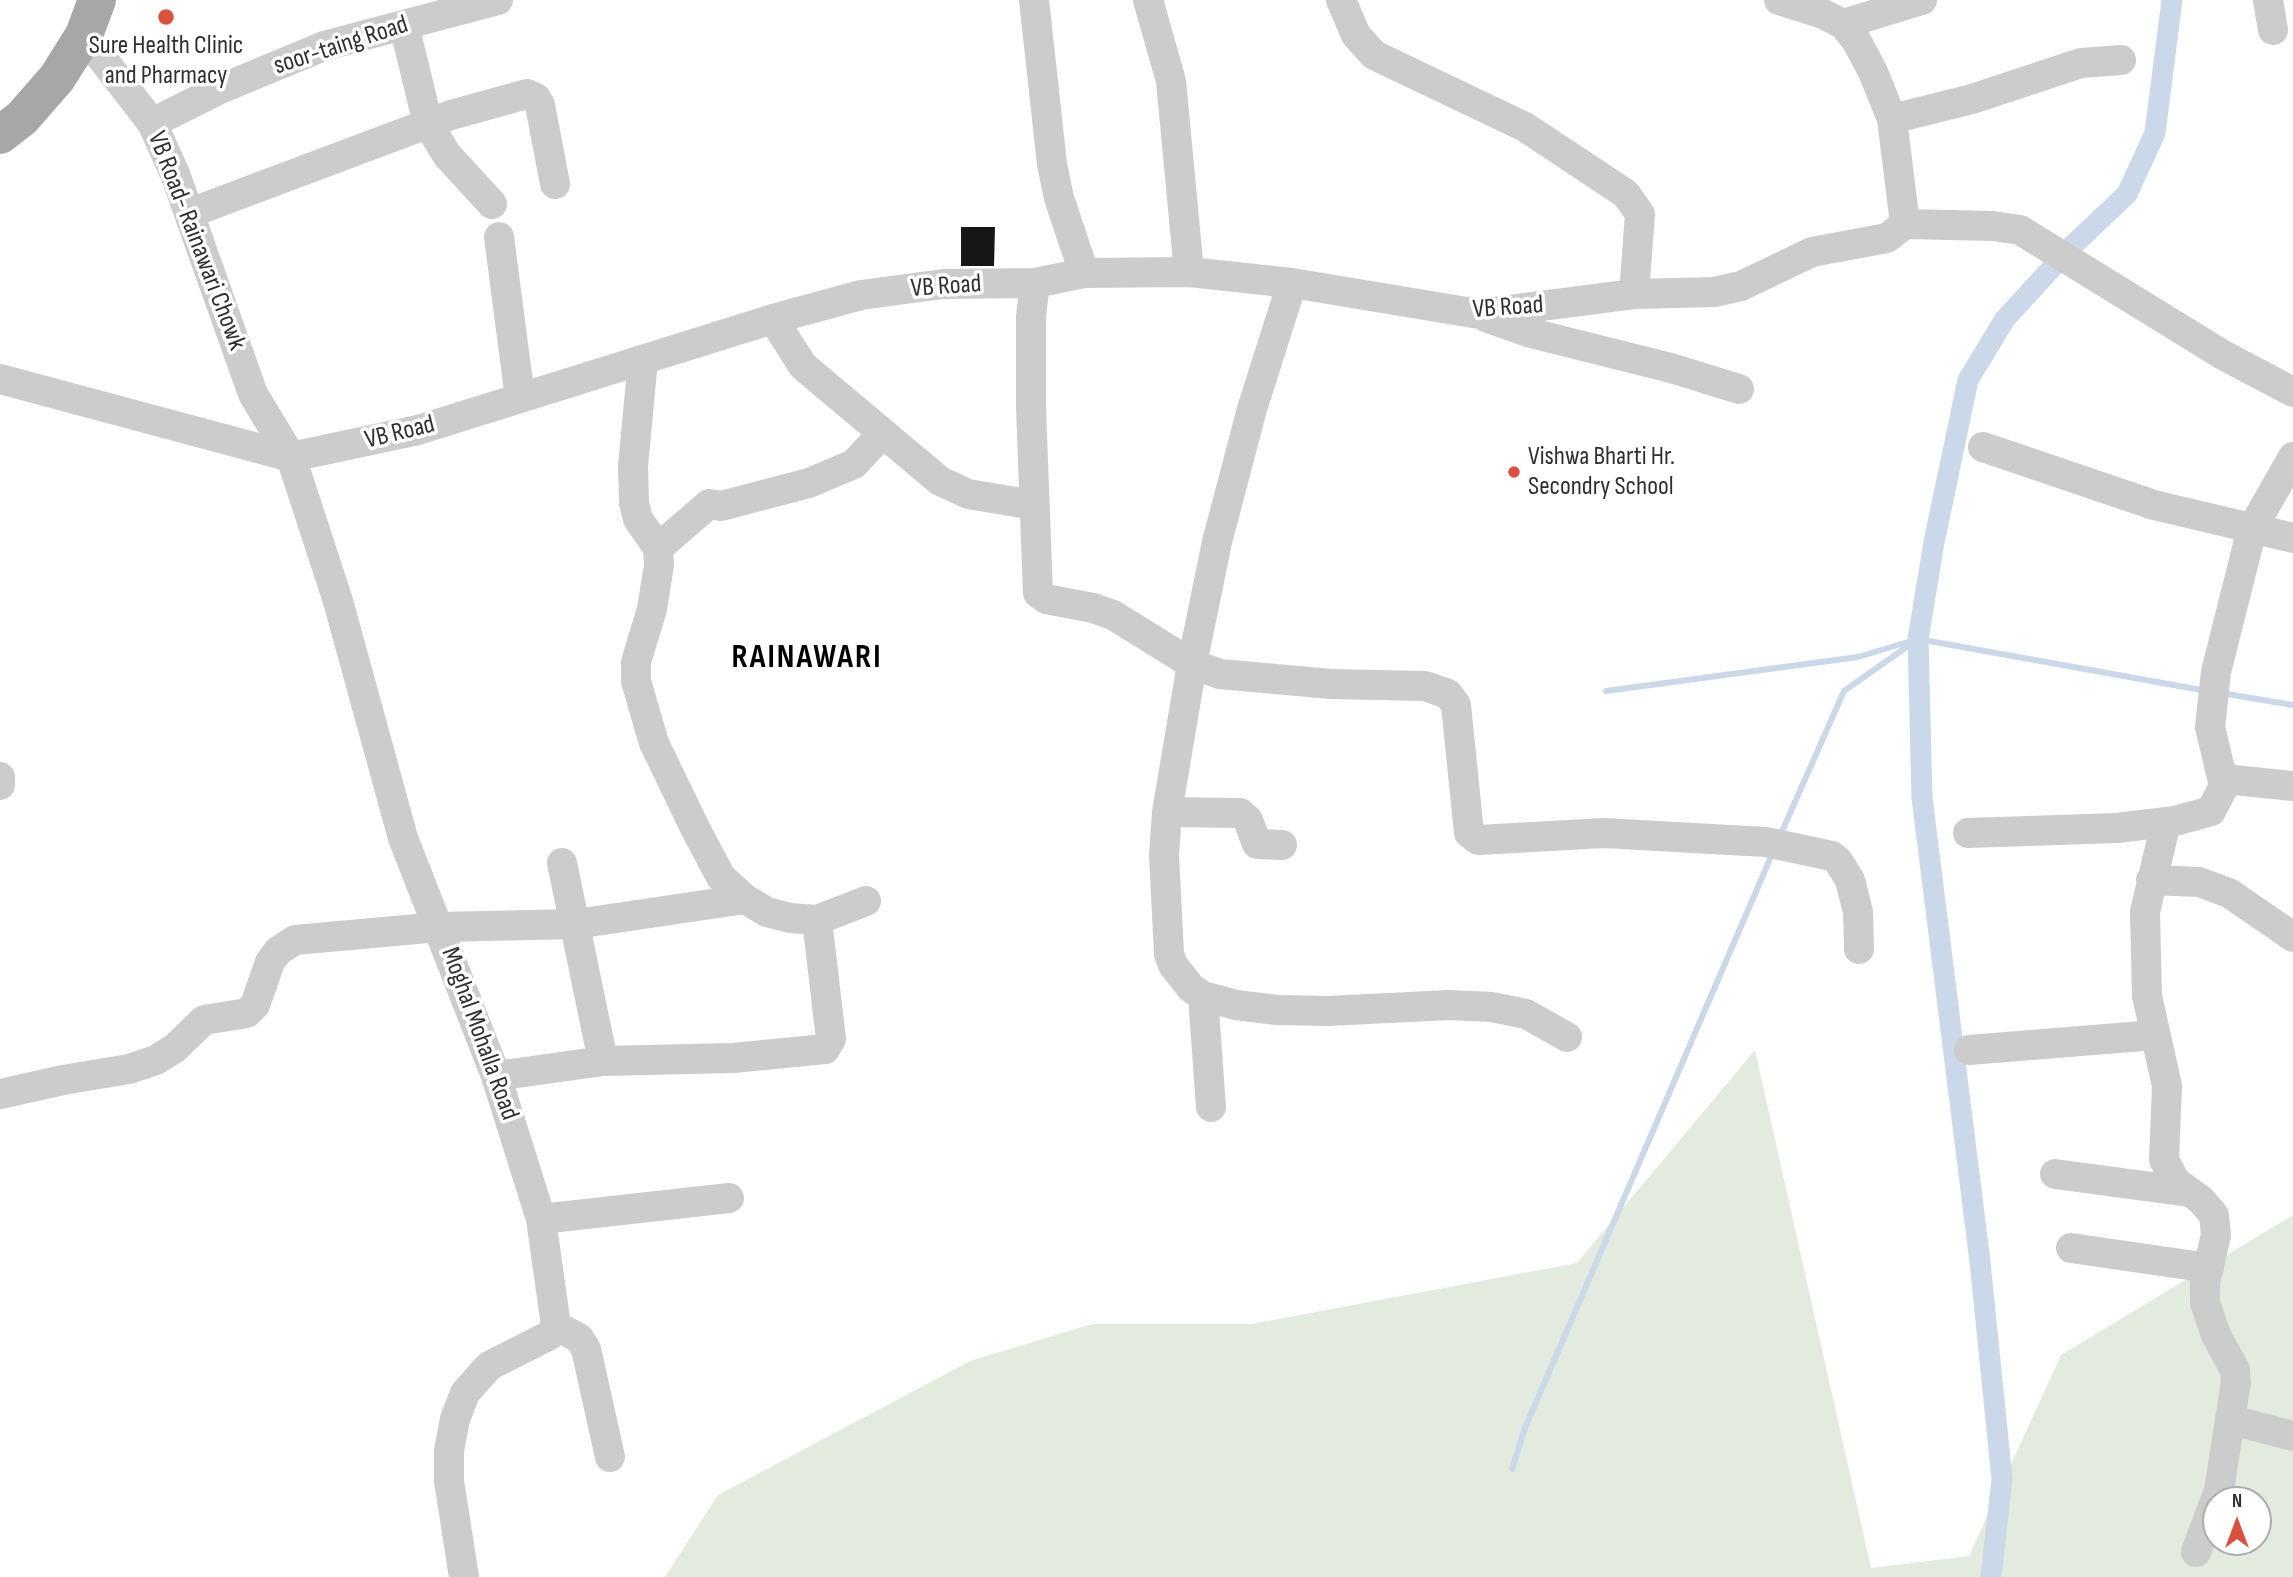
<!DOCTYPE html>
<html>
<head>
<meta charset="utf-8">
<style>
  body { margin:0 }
  #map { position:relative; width:2293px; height:1577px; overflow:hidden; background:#fff; font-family:"Sofia Sans Condensed",sans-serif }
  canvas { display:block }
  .north { position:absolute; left:2202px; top:1486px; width:70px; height:70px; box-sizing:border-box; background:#fff; border:2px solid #acacac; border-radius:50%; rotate:0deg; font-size:19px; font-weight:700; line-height:28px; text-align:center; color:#2f2f2f }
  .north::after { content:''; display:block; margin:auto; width:24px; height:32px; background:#da513d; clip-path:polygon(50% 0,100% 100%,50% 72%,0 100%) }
</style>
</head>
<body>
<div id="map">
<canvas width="2293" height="1577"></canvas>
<div class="north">N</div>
</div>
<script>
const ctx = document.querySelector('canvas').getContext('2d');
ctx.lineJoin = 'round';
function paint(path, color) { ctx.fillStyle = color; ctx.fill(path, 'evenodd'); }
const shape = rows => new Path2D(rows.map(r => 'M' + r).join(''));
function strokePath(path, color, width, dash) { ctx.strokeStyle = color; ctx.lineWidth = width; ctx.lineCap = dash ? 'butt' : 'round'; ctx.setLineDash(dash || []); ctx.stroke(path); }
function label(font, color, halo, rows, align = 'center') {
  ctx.font = font + ' "Sofia Sans Condensed",sans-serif'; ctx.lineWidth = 7; ctx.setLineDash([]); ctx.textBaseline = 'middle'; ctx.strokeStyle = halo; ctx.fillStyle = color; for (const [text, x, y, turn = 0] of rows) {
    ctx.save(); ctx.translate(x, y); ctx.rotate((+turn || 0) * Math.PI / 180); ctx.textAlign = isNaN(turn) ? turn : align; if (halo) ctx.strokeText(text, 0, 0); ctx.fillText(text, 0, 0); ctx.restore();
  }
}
const green = shape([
  [1755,1050,1871,1568,1969,1556,2061,1355,2293,1215,2293,1577,665,1577,718,1495,970,1361,1092,1324,1252,1324,1577,1263],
  [2216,1500,2258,1500,2258,1542,2216,1542]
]);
const stream = shape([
  [1606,691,1858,657,1918,639,2207,691],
  [2221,693,2293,705],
  [1780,836,1844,691,1918,639],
  [1512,1469,1525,1428,1773,852]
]);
const canal = shape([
  [1991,1577,2002,1479,1980,1262,1922,798,1918,639,1934,542,1968,380,2005,319,2072,246,2127,194,2155,133,2172,0]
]);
const building = shape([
  [961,227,995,227,994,266,961,266]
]);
const minor = shape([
  [1034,0,1052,164,1059,198,1084,273],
  [1148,0,1171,81,1189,272],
  [1341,0,1356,35,1374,55,1525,127,1626,194,1640,214,1634,294],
  [1779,0,1823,14,1843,24,1856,40,1873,72,1892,119,1905,224],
  [2268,0,2273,30],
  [1843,24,1922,0],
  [404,25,428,124,447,155,492,204],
  [84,35,152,123,175,174,253,394,291,457,338,601,403,838,496,1076,541,1219,556,1326,550,1335,489,1366,465,1393,455,1419,449,1451,449,1481,464,1577],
  [1892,119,1972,99,2081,63,2121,60],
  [152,123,218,90,324,46,498,0],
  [190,213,451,115,527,94,536,98,540,105,555,184],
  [1905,224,1993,226,2020,230,2223,355,2293,392],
  [499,237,520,398],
  [1035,283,1031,316,1031,408,1038,593,1046,599,1093,608,1113,615,1192,664,1220,674,1331,684,1425,686,1448,694,1456,705,1469,833,1478,840,1604,833,1766,842,1832,856,1838,861,1850,880,1858,912,1859,949],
  [1292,283,1252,409,1217,542,1192,664,1167,812,1164,855,1169,954,1173,965,1191,988,1203,996,1236,1005,1277,1010,1328,1011,1449,1005,1492,1007,1526,1014,1567,1037],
  [1486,317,1531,333,1671,368,1739,389],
  [773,319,803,366,940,481,968,494,1034,505],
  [643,360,633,466,634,503,638,519,658,548,659,565,652,609,636,662,636,681,654,743,696,830,721,877,745,899],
  [0,379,291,457,418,430,773,319,861,295,943,284,1035,283,1084,273,1189,272,1292,283,1479,314,1634,294,1714,292,1741,286,1812,252,1887,238,1905,224],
  [1983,447,2154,505,2293,538],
  [658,548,709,504,721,506,809,483,854,464,882,434],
  [0,777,0,785],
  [2224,779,2293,786],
  [1167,812,1240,813,1248,820,1257,844,1282,845],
  [2166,822,2145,912,2147,996,2167,1086,2164,1160,2175,1181,2201,1200,2214,1215,2216,1235,2205,1282,2205,1303,2216,1335,2235,1370,2236,1382,2219,1490,2196,1552],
  [1968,833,2117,828,2175,821,2211,811,2224,786,2210,727,2216,672,2252,529,2293,457],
  [562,863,603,1061],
  [2151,880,2199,882,2229,893,2293,937],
  [1203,996,1211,1107],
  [1969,1050,2155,1035],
  [496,1076,603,1061,733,1058,825,1049,831,1039,817,920],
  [0,1094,63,1080,129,1069,156,1060,175,1048,204,1020,247,1013,255,1005,270,962,278,951,295,940,439,927,576,924,745,899,767,912,790,918,817,920,866,901],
  [2055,1174,2189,1192],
  [541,1219,729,1198],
  [2071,1248,2209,1268],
  [556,1326,579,1338,586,1349,610,1457],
  [2231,1420,2293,1436]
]);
const major = shape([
  [0,135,22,118,57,78,84,35,97,0]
]);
const markers = [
  [166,17,9,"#da513d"],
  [1514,472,7,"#da513d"]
];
const poiNames = [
  ["Sure Health Clinic",166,46],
  ["and Pharmacy",166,76],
  ["Vishwa Bharti Hr.",1528,457,"left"],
  ["Secondry School",1528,487,"left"]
];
const streetNames = [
  ["soor-taing Road",341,46,-18],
  ["VB Road- Rainawari Chowk",196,241,69],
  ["VB Road",946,287,-4],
  ["VB Road",1508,308,-4],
  ["VB Road",400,433,-14],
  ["Moghal Mohalla Road",479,1034,70]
];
const districtNames = [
  ["RAINAWARI",807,659]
];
paint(green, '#e2ebde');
strokePath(stream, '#cbd8ea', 6);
strokePath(canal, '#cbd8ea', 21);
paint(building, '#161616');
strokePath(minor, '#ccc', 30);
strokePath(major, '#a7a7a7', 38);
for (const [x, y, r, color] of markers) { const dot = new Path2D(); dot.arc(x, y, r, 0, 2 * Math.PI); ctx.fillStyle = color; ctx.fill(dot); strokePath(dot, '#fff', 2.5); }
label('26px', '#2f2f2f', '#fff', poiNames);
label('26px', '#2f2f2f', '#fff', streetNames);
ctx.letterSpacing = '2px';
label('bold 33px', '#000', '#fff', districtNames);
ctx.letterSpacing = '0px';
</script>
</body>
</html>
